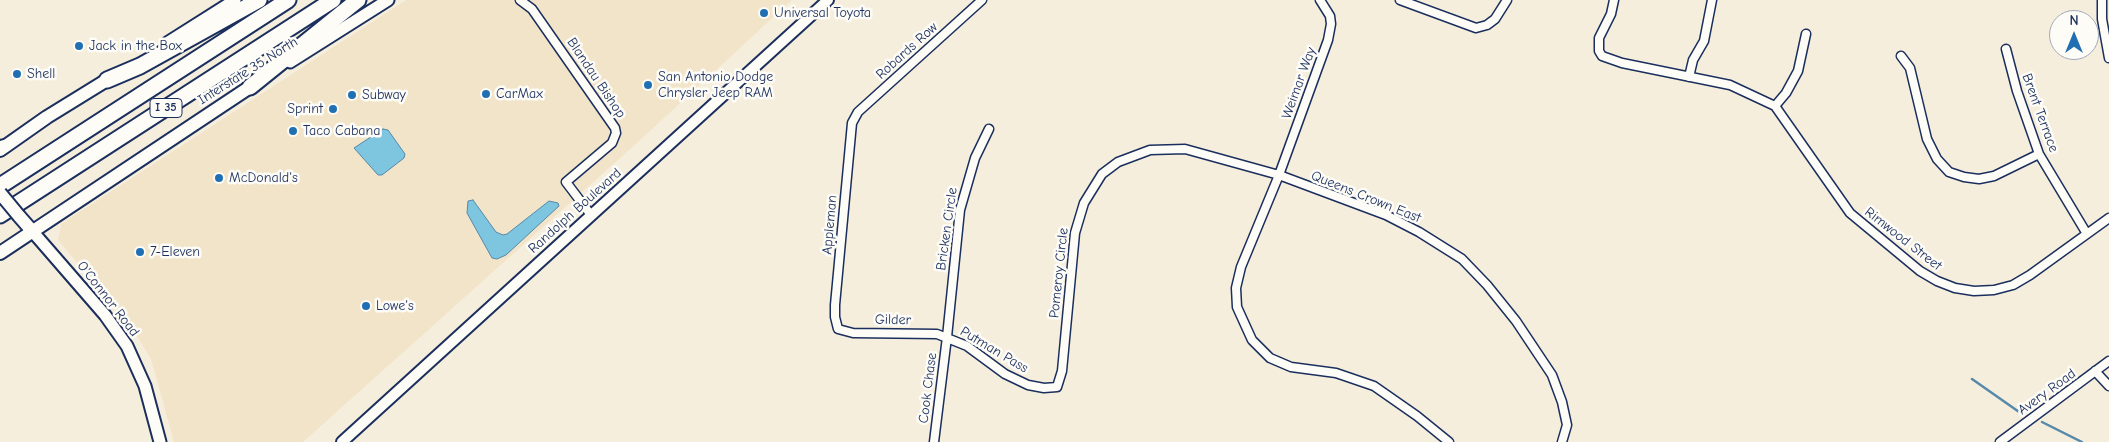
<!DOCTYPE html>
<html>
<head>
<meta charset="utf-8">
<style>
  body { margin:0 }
  #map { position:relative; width:2109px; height:442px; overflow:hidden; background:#f6eedc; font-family:"Comic Neue",sans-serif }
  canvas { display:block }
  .north { position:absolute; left:2049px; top:10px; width:50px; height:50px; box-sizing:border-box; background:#fdfcf7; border:1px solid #a3aaba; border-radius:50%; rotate:0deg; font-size:14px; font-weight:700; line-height:20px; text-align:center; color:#1b2f5e }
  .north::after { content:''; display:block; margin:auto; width:18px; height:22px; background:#1f6fb2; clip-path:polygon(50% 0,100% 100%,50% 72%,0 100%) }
</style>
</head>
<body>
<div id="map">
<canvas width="2109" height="442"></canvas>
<div class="north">N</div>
</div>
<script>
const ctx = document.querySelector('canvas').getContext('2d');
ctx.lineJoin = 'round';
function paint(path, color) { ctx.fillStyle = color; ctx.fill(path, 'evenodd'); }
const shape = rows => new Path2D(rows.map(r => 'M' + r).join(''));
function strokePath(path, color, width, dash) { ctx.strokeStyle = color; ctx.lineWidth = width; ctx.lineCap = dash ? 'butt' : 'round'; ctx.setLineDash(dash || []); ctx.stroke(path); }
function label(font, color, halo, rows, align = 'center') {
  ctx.font = font + ' "Comic Neue",sans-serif'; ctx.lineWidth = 5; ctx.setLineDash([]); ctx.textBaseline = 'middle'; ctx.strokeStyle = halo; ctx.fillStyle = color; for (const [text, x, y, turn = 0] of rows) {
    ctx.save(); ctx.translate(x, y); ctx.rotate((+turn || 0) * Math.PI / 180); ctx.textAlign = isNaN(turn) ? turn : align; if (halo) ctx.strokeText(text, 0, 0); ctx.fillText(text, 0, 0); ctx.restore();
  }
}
const built = shape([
  [406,0,792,0,638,142,303,442,174,442,151,359,130,325,58,240,61,224]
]);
const water = shape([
  [383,129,388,130,405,154,404,158,382,175,378,175,354,148,383,129],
  [473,200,496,232,503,235,507,234,549,201,558,203,559,206,506,255,497,259,492,258,467,213,468,201,473,200]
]);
const stream = shape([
  [1972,379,2022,414],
  [2042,422,2082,442]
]);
const minor = shape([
  [520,0,532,9,615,128,616,133,612,143,566,182,591,215],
  [982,0,858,112,852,123,835,305,835,317,838,329,853,333,937,334,967,346,1005,374,1028,385,1044,388,1057,387,1062,371,1075,233,1084,203,1102,174,1118,162,1150,150,1185,149,1279,175,1386,215,1419,232,1462,259,1487,285,1516,321,1552,375,1562,402,1567,425,1562,442],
  [1320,0,1330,16,1331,24,1328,40,1279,175,1241,267,1236,288,1237,307,1252,340,1270,358,1291,367,1336,373,1374,386,1417,416,1449,442],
  [1400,0,1476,28,1487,25,1495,19,1507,0],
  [1614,0,1611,14,1599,38,1599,51,1602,56,1622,63,1730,85,1775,106,1850,213,1920,271,1937,281,1955,288,1974,291,1994,290,2013,285,2030,275,2109,218],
  [2102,0,2102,19,2109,58],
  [2006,49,2017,91,2039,154,2087,234],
  [1901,56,1910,68,1927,139,1937,159,1949,172,1964,177,1979,179,1994,176,2039,154],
  [1689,77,1693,60,1704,41,1712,0],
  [1775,106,1786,93,1798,71,1806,34],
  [2095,371,2109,386],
  [934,442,947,337,960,210,975,158,989,129],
  [2000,442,2109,361]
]);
const tertiary = shape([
  [342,442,828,0]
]);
const secondary = shape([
  [167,43,235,0],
  [290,62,388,0],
  [33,232,105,315,127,346,145,386,160,442]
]);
const primary = shape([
  [0,150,47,117,107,80],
  [0,253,250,87]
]);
const trunk = shape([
  [0,147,5,146],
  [19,216,33,232]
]);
const motorway = shape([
  [107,80,140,66,259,0],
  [250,87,358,0],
  [0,186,288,0],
  [0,215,333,0]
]);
const trunkBridge = shape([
  [0,193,19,216]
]);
const markers = [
  [764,13,5,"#1f6fb2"],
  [79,46,5,"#1f6fb2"],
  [17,74,5,"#1f6fb2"],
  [648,85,5,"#1f6fb2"],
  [486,94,5,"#1f6fb2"],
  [352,95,5,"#1f6fb2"],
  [333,109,5,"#1f6fb2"],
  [293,131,5,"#1f6fb2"],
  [219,178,5,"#1f6fb2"],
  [140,252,5,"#1f6fb2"],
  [366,306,5,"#1f6fb2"]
];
const shields = [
  [166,108,32]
];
const shieldNames = [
  ["I 35",166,108]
];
const poiNames = [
  ["Universal Toyota",774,13],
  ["Jack in the Box",89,46],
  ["Shell",27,74],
  ["San Antonio Dodge",658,77],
  ["Chrysler Jeep RAM",658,93],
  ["CarMax",496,94],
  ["Subway",362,95],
  ["Sprint",323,109,"right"],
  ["Taco Cabana",303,131],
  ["McDonald's",229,178],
  ["7-Eleven",150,252],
  ["Lowe's",376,306]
];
const streetNames = [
  ["Robards Row",907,51,-42],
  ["Interstate 35 North",248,71,-32],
  ["Blandau Bishop",596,78,56],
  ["Weimar Way",1299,83,-70],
  ["Brent Terrace",2040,113,70],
  ["Queens Crown East",1366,197,22],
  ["Randolph Boulevard",575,211,-42],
  ["Appleman",830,225,-85],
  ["Bricken Circle",947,229,-82],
  ["Rimwood Street",1903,239,38],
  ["Pomeroy Circle",1059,273,-84],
  ["O'Connor Road",108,299,52],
  ["Gilder",893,320,1],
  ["Putman Pass",994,350,31],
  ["Cook Chase",928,388,-83],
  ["Avery Road",2047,392,-36]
];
paint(built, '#f2e4c9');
paint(water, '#7ec5df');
strokePath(water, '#5689ab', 1);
strokePath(stream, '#5689ab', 2.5);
strokePath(minor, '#1b2f5e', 11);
strokePath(tertiary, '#1b2f5e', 14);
strokePath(secondary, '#1b2f5e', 15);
strokePath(primary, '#1b2f5e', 16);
strokePath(trunk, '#1b2f5e', 16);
strokePath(motorway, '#1b2f5e', 19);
strokePath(minor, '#fdfcf7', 8);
strokePath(tertiary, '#fdfcf7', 10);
strokePath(secondary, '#fdfcf7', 11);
strokePath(primary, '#fdfcf7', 12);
strokePath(trunk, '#fdfcf7', 12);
strokePath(motorway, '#fdfcf7', 15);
strokePath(trunkBridge, '#1b2f5e', 16, []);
strokePath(trunkBridge, '#fdfcf7', 12);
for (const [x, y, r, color] of markers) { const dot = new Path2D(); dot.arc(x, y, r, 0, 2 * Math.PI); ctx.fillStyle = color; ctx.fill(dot); strokePath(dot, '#fdfcf7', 2); }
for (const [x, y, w] of shields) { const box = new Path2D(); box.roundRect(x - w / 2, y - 9.5, w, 19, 4); ctx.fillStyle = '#fdfcf7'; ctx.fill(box); strokePath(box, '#1b2f5e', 1); }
label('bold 12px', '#1b2f5e', null, shieldNames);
label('14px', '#1b2f5e', '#fdfcf7', poiNames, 'left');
label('14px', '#1b2f5e', '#fdfcf7', streetNames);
</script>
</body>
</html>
